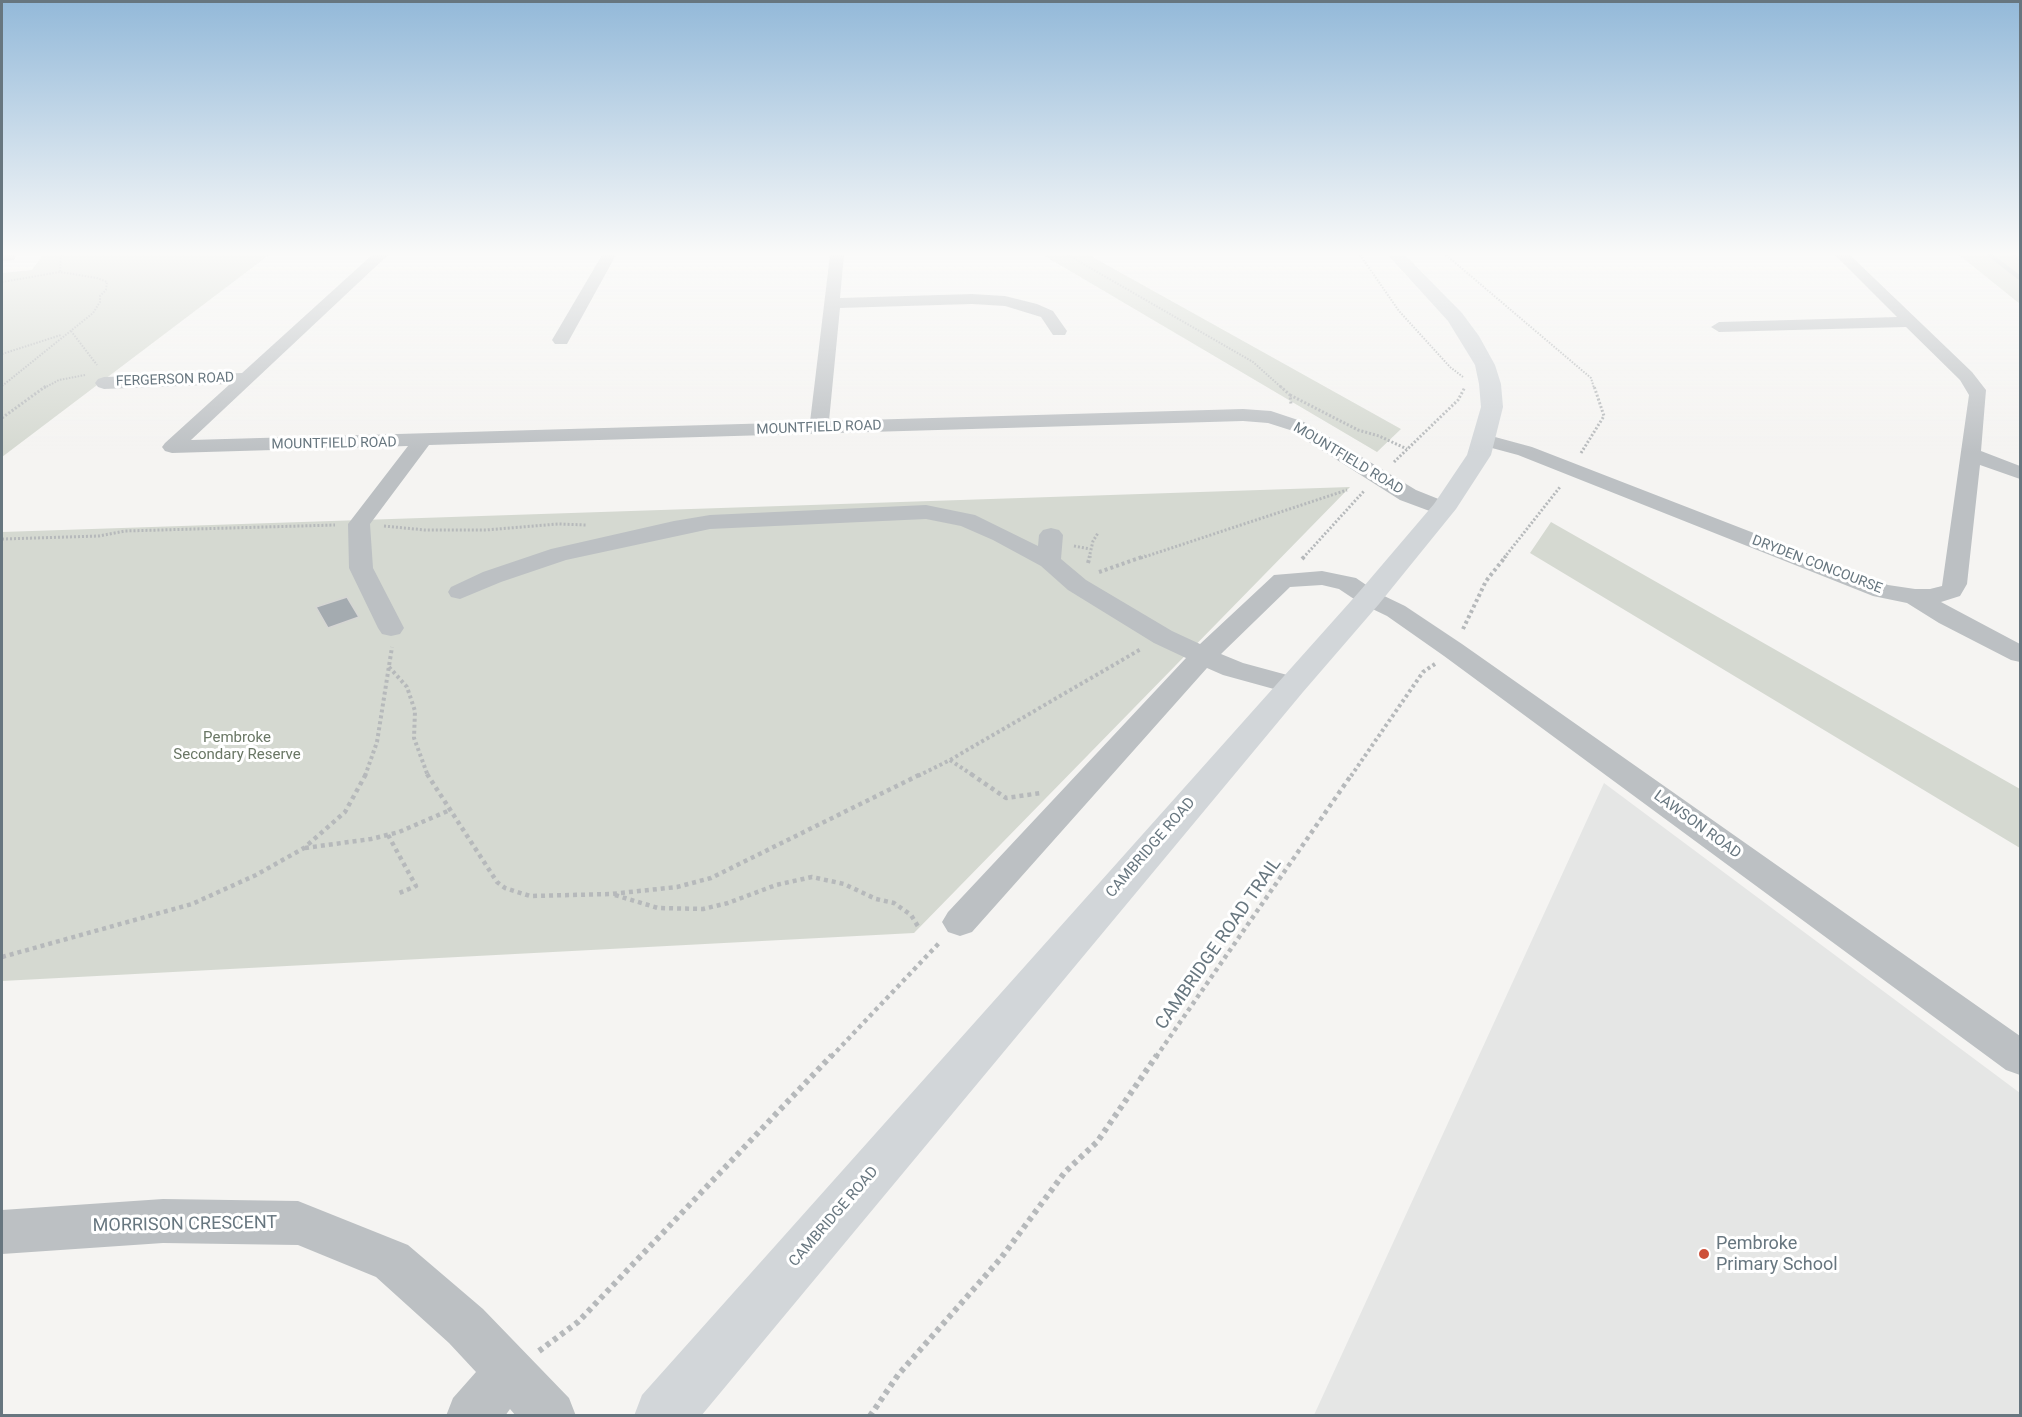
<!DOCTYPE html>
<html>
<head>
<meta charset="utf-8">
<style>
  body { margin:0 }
  #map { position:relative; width:2022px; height:1417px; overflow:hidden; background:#f5f4f2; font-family:Roboto,sans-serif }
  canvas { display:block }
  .frame { position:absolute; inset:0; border:3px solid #67767f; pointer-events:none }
</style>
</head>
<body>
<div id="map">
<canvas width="2022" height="1417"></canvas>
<div class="frame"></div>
</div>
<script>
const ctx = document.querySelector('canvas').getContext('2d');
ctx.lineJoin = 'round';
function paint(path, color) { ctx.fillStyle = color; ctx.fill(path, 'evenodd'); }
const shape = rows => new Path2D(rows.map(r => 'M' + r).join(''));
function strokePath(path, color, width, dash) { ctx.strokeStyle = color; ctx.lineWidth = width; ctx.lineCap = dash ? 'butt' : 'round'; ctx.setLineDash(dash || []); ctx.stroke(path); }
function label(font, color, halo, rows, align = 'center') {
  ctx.font = font + ' Roboto,sans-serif'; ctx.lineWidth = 6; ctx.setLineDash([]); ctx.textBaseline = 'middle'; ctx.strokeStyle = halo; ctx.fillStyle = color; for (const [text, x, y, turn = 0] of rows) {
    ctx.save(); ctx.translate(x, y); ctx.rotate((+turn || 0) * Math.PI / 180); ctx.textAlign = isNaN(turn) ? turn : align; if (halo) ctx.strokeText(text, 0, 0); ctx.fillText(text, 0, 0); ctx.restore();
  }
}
const built = shape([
  [1604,783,2020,1093,2020,1415,1314,1415]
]);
const green = shape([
  [43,255,269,255,2,457,2,273,32,270],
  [1043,255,1089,255,1401,429,1377,452],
  [1959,255,2020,255,2020,304],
  [1350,487,914,933,2,981,2,532],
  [1551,522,2020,789,2020,848,1530,553]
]);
const stream = shape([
  [1990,255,2020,278]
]);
const building = shape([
  [347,597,359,617,328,628,316,607,347,597]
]);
const pathFar4 = shape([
  [1068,255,1253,362,1282,388],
  [1360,255,1399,311,1450,367,1463,377],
  [1446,255,1591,378,1594,388],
  [2014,255,2020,262],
  [2,282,60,272],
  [71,331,97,365],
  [2,354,61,335],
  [2,386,93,313,100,302,100,296,106,290,107,282,97,278,60,272,61,255],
  [44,388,59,380,85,375]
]);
const pathFar3 = shape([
  [1280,386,1290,395,1291,404],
  [1290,395,1358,430,1379,436,1407,449],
  [2,418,46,386],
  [1581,453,1604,416,1594,386],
  [1394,462,1458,400,1465,387],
  [384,526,425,530,486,530,558,524,587,525],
  [2,539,99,536,125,531,335,525],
  [1074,546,1090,549],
  [1089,558,1093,541,1098,533],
  [1141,558,1347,490],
  [1303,558,1364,491],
  [1504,558,1560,487]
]);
const pathFar2 = shape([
  [1302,559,1305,556],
  [1088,563,1090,556],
  [1099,572,1145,556],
  [1463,629,1486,581,1506,556],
  [389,667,407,687,415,711,414,738,428,776],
  [950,760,974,776],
  [365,776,377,742,392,647],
  [918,776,950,760,1141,649],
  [1351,776,1423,672,1435,664]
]);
const pathFar1 = shape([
  [427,774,497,882,505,888,530,896,611,894,677,887,711,878,921,774],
  [971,774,1006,798,1041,793],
  [388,835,416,886,397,894],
  [305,848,371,839,399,832,450,810],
  [615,895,658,908,703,909,728,903,776,885,812,877,844,884,876,899,894,903,911,915,919,928],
  [2,957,192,904,256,875,304,848,345,812,366,774],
  [831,1057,941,941],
  [1156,1057,1352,774]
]);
const path = shape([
  [539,1351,578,1322,832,1055],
  [870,1416,898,1375,1001,1258,1065,1172,1097,1142,1157,1055]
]);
const minor = shape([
  [2,255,15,255,16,257,14,260,2,261,2,255],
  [372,255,388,255,191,440,810,422,830,255,844,255,840,298,972,294,1005,296,1037,304,1053,311,1067,331,1065,335,1053,335,1041,317,1005,306,972,304,840,308,829,421,1243,409,1271,411,1304,422,1416,490,1451,504,1454,509,1451,514,1443,516,1400,500,1290,430,1268,423,1243,421,429,445,370,524,373,568,404,628,400,634,391,636,382,634,378,628,349,568,348,524,408,446,172,453,165,451,162,447,165,443,230,384,104,389,98,387,95,383,98,379,104,377,242,373,372,255],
  [602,255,616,255,567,344,555,344,552,340,602,255],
  [1835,255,1850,255,1972,372,1986,390,1981,451,2020,466,2020,479,1980,465,1967,584,1960,596,1941,602,2020,644,2020,662,2011,660,1939,623,1907,603,1873,596,1518,455,1477,444,1474,440,1477,436,1484,434,1532,447,1888,585,1915,589,1930,589,1942,586,1969,395,1960,380,1906,327,1719,332,1711,327,1719,322,1897,317,1835,255],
  [926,505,975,515,1038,546,1039,535,1043,530,1051,528,1059,530,1063,535,1061,559,1086,580,1172,631,1200,644,1274,575,1322,571,1356,578,1378,593,1405,606,1462,644,2020,1036,2020,1075,2006,1070,1444,656,1387,616,1360,603,1339,589,1322,585,1290,587,1221,654,1243,663,1302,679,1306,685,1302,691,1292,694,1223,675,1207,668,972,932,960,936,948,932,942,922,948,912,1186,658,1154,643,1068,590,1041,566,993,540,961,526,926,519,710,529,566,560,501,582,460,599,451,597,448,592,451,587,483,572,551,549,674,521,710,515,926,505],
  [163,1199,298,1201,408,1245,483,1309,569,1398,576,1416,516,1416,510,1409,505,1416,446,1416,453,1398,476,1372,449,1343,376,1277,298,1245,163,1243,2,1254,2,1210,163,1199]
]);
const major = shape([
  [1388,255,1405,255,1462,313,1479,336,1495,365,1501,384,1503,407,1491,455,1456,509,1379,604,1303,692,701,1416,634,1416,642,1395,1359,592,1434,504,1467,455,1481,407,1479,384,1475,365,1448,321,1388,255]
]);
const markers = [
  [1704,1254,6,"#cd5039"]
];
const farStreetnames = [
  ["FERGERSON ROAD",175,380,-2],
  ["MOUNTFIELD ROAD",819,428,-2],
  ["MOUNTFIELD ROAD",334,444,-1],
  ["MOUNTFIELD ROAD",1348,459,31],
  ["DRYDEN CONCOURSE",1817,565,21]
];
const parkNames = [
  ["Pembroke",237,738],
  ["Secondary Reserve",237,755]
];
const streetNames = [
  ["LAWSON ROAD",1697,825,36],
  ["CAMBRIDGE ROAD",1151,848,-49],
  ["CAMBRIDGE ROAD",834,1217,-49]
];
const nearStreetnames = [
  ["CAMBRIDGE ROAD TRAIL",1219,944,-55],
  ["MORRISON CRESCENT",185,1225,-1]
];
const nearPoinames = [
  ["Pembroke",1716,1244],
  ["Primary School",1716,1265]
];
paint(built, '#e5e6e5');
paint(green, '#d5d9d1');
strokePath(stream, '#b5c0c3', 4.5);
paint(building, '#a4abb0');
strokePath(building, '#d6d6d4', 1.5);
strokePath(pathFar4, '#b6b9bb', 2, [1.5, 1.5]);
strokePath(pathFar3, '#b6b9bb', 3, [2, 2]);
strokePath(pathFar2, '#b6b9bb', 4, [3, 3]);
strokePath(pathFar1, '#b6b9bb', 4.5, [4, 4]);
strokePath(path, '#b6b9bb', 6, [4.5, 4.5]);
paint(minor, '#bcc0c3');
paint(major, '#d2d6d9');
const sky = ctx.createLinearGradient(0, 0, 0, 453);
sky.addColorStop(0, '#93b9d9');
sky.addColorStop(0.56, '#fafaf9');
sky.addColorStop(1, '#fafaf900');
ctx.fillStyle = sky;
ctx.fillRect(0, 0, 2022, 453);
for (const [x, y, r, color] of markers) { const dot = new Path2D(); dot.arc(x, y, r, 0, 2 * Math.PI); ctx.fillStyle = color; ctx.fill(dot); strokePath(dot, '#fff', 2); }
label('14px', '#67767f', '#fff', farStreetnames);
label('15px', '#6a7765', '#fff', parkNames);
label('15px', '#67767f', '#fff', streetNames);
label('18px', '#67767f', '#fff', nearStreetnames);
label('18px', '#67767f', '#fff', nearPoinames, 'left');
</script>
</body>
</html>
